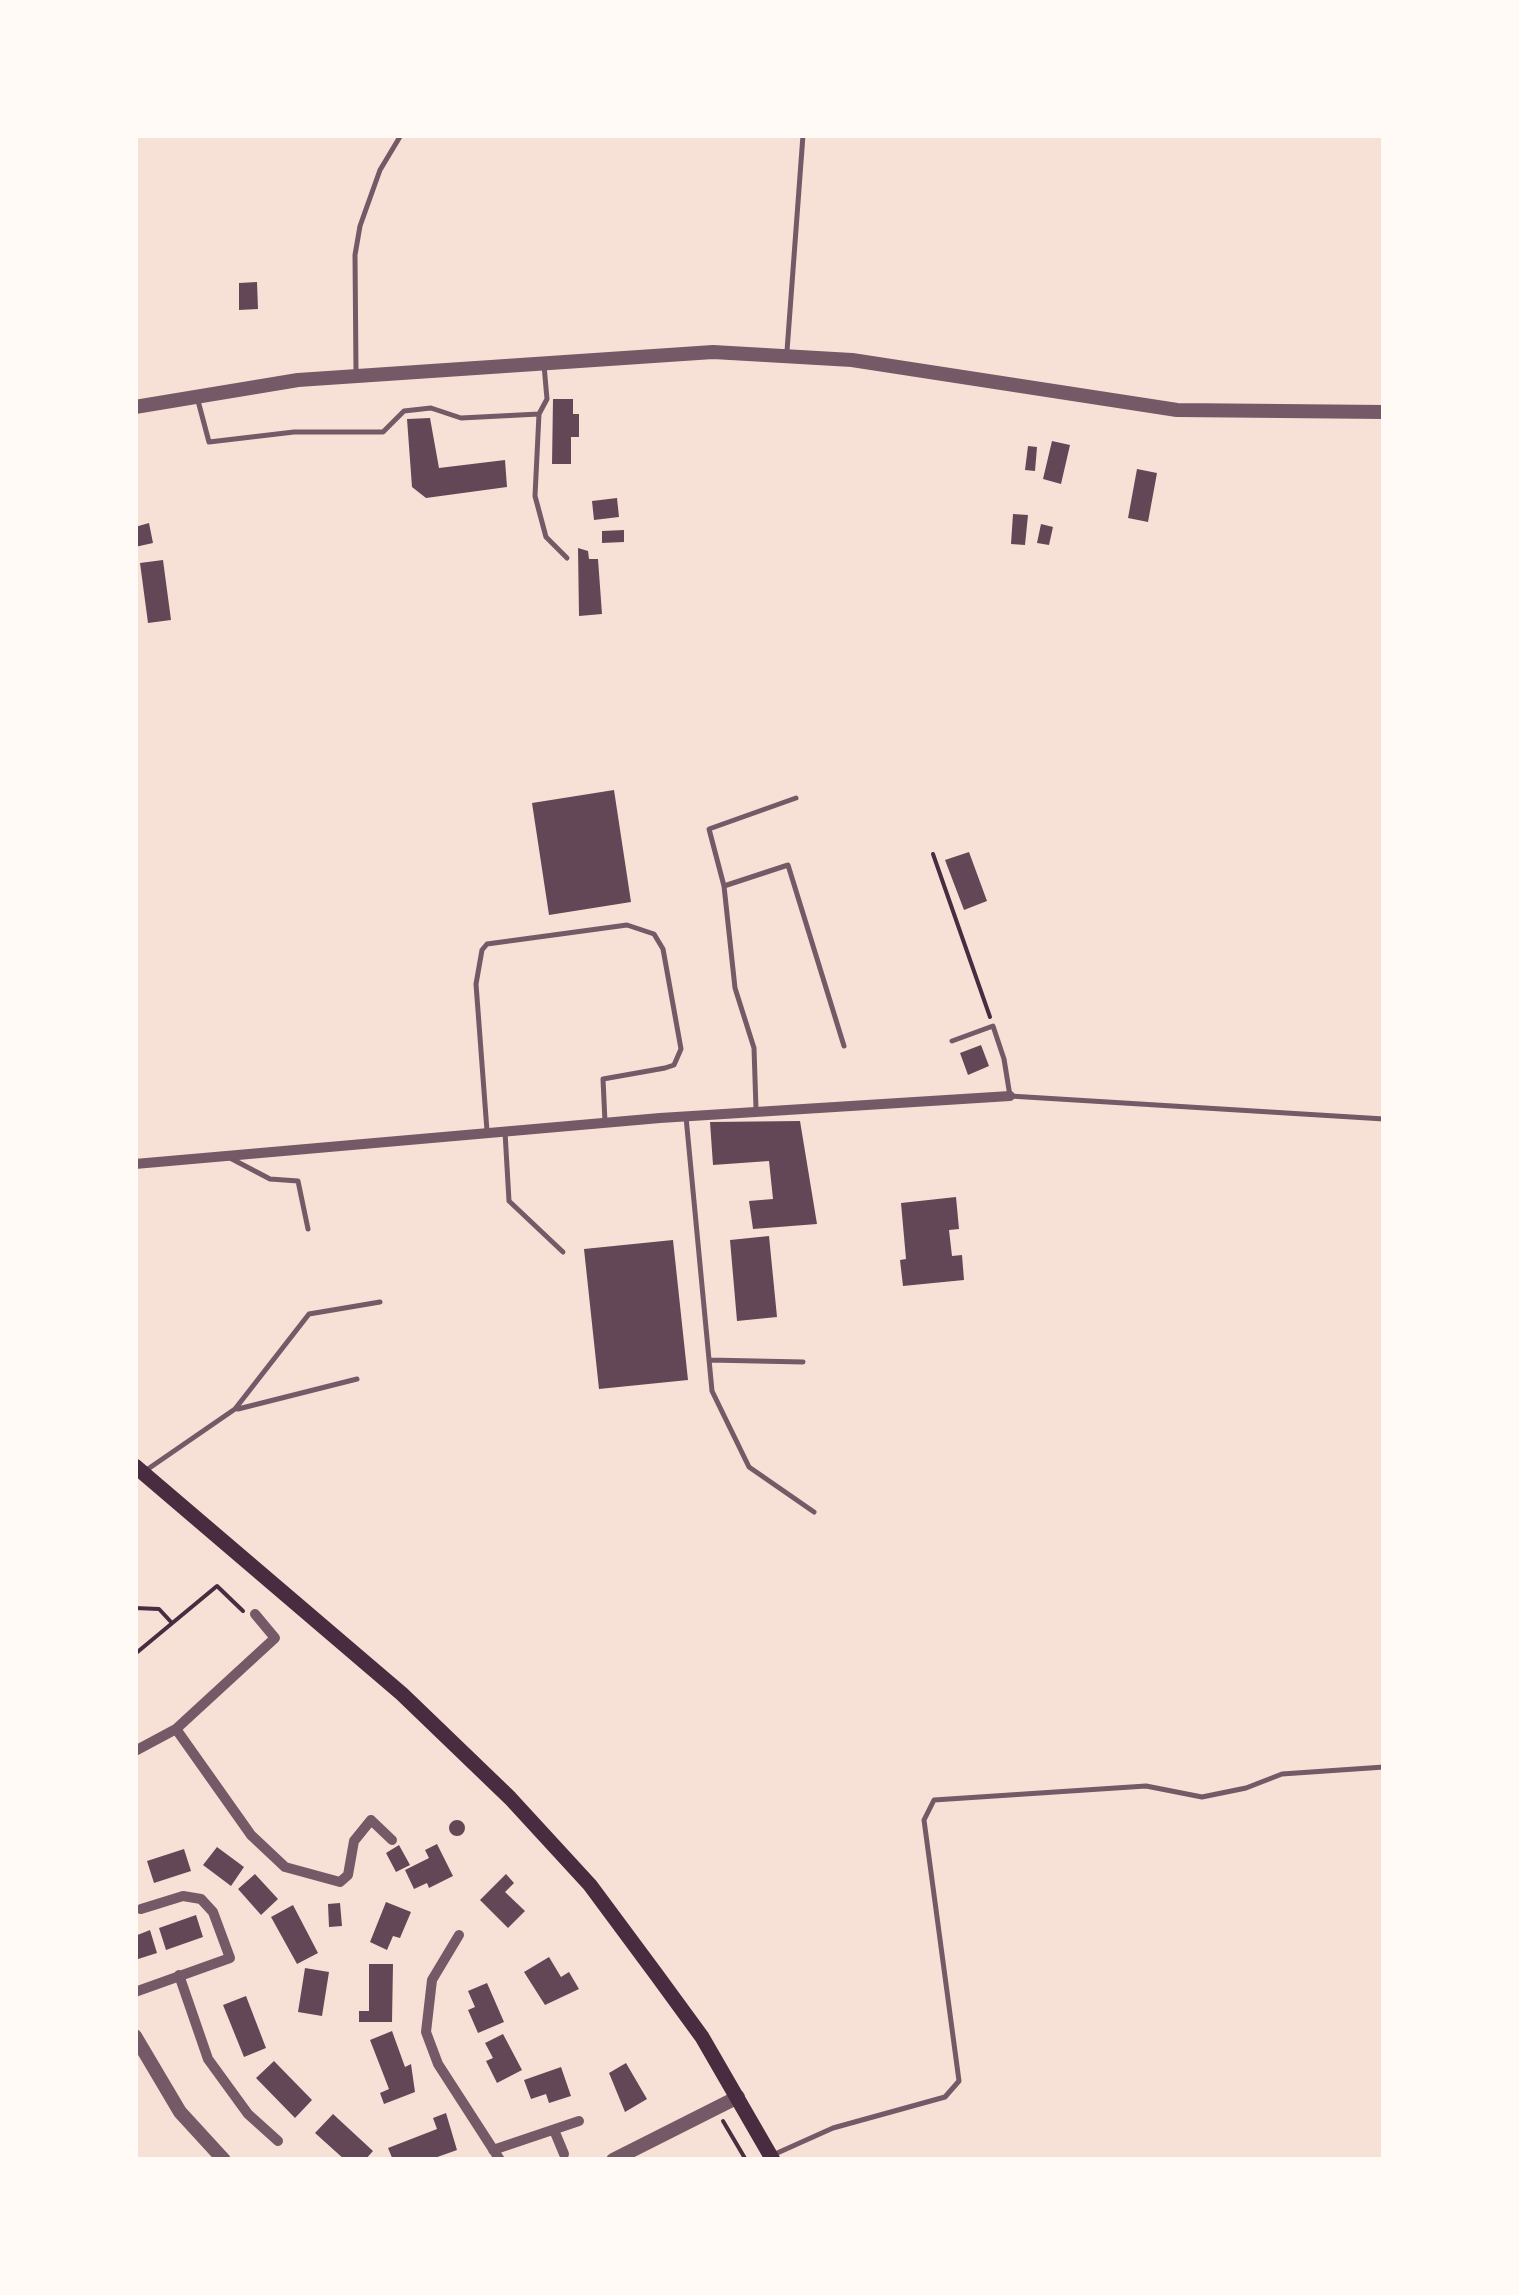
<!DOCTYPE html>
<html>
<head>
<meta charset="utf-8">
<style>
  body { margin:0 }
  #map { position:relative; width:1519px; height:2295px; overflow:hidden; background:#f7e1d7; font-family:Mulish,sans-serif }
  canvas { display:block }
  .frame { position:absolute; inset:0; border:138px solid #fffaf5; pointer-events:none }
</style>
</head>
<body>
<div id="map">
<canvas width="1519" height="2295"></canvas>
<div class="frame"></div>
</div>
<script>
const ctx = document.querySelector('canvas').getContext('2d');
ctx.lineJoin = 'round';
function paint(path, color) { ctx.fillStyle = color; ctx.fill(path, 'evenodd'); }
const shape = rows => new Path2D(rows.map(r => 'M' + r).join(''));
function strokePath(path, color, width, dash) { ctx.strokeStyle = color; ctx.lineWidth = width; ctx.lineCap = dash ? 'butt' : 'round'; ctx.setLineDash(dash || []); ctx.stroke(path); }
const building = shape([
  [257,282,258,309,239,310,239,283],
  [553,399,573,399,573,414,579,414,579,437,571,437,571,464,552,464],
  [430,418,439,468,505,460,507,487,426,498,412,487,407,419],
  [1052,441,1070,445,1061,484,1043,479],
  [1028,446,1037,447,1035,471,1025,470],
  [1137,469,1157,473,1148,522,1128,518],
  [617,498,619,517,594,520,592,501],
  [1013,514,1028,515,1025,545,1011,544],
  [149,523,153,543,135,547,135,527],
  [1041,524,1053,527,1049,545,1037,543],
  [624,530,624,542,602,543,602,531],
  [578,548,588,551,589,559,598,559,602,614,579,616],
  [163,560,171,620,148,623,140,563],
  [614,790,631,902,549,915,532,803],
  [969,852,987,901,964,910,945,860],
  [981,1045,989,1066,968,1075,960,1053],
  [800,1121,817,1224,753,1229,749,1201,773,1199,769,1161,713,1165,710,1122],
  [956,1197,959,1229,949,1230,952,1256,962,1255,964,1280,903,1286,900,1260,906,1259,901,1203],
  [769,1236,777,1317,737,1321,730,1240],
  [673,1240,688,1380,599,1389,584,1249],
  '449 1828a8 8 0 1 1 16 0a8 8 0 1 1-16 0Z',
  [437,1844,453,1876,429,1888,427,1883,414,1889,405,1870,429,1858,425,1850],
  [399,1845,410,1865,396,1872,386,1853],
  [217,1847,244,1867,231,1886,203,1865],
  [184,1849,191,1871,154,1883,147,1861],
  [255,1874,278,1899,261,1915,238,1889],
  [506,1874,514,1883,505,1892,525,1911,508,1928,480,1900],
  [386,1902,411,1912,400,1938,393,1936,387,1950,370,1942],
  [340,1903,342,1926,329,1927,328,1904],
  [293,1905,318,1953,297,1964,271,1917],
  [196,1915,203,1937,166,1950,159,1928],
  [150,1930,157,1953,135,1960,135,1936],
  [549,1957,561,1977,569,1972,579,1989,545,2005,524,1972],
  [369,1964,393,1964,392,2022,359,2022,359,2011,369,2011],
  [305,1968,329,1972,322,2016,298,2012],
  [487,1983,504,2022,478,2033,468,2010,475,2007,468,1991],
  [246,1996,266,2048,244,2057,223,2005],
  [392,2031,405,2067,411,2064,415,2092,384,2104,380,2093,389,2089,370,2040],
  [503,2034,522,2070,497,2083,486,2061,493,2058,485,2043],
  [274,2061,312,2100,295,2118,256,2078],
  [626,2063,647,2099,625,2112,609,2073],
  [561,2067,571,2096,549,2103,546,2094,531,2099,524,2080],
  [446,2113,457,2150,429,2160,393,2160,388,2148,437,2129,433,2118],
  [333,2114,373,2151,365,2160,345,2160,315,2133]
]);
const path = shape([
  [933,854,990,1017],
  [135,1608,159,1609,172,1623],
  [135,1654,217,1586,243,1611],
  [723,2121,746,2160]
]);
const service = shape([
  [787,351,803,135],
  [356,372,355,255,360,226,380,170,401,135],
  [197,397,209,442,294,432,383,432,404,411,431,408,461,418,539,414,547,399,544,365],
  [539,414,535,496,546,537,567,558],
  [724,886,709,829,796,798],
  [952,1041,993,1026,1004,1059,1010,1096,1384,1119],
  [756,1109,754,1048,735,988,724,886,788,865,844,1046],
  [686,1117,712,1391,749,1467,814,1512],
  [487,1131,476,984,482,950,487,944,627,925,654,934,663,949,681,1049,674,1065,665,1068,603,1079,605,1122],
  [505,1132,509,1201,563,1252],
  [230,1158,270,1179,298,1181,308,1229],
  [709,1360,803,1362],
  [238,1409,357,1379],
  [145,1471,235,1409,309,1314,380,1302],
  [775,2154,833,2128,945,2097,959,2081,924,1820,934,1800,1146,1786,1202,1797,1246,1788,1282,1774,1384,1767]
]);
const minor = shape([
  [135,1164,660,1118,1010,1096],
  [176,1729,251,1835,285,1867,340,1882,348,1875,354,1841,371,1820,392,1840],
  [135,1751,176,1729,275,1638,255,1614],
  [459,1935,432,1980,426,2032,438,2064,500,2160],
  [179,1975,208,2059,248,2114,278,2141],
  [135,1992,230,1958,213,1912,201,1899,183,1896,141,1909],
  [554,2130,564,2154],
  [493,2150,579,2121]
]);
const tertiary = shape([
  [135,407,298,380,713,352,852,360,1177,410,1384,412],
  [135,2036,180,2112,224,2160],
  [613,2160,738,2097]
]);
const secondary = shape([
  [135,1466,402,1694,510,1798,590,1885,656,1974,702,2037,773,2160]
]);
paint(building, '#644757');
strokePath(path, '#4a2c40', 4);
strokePath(service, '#755966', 5);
strokePath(minor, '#755966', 10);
strokePath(tertiary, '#755966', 14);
strokePath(secondary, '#4a2c40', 15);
</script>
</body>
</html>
